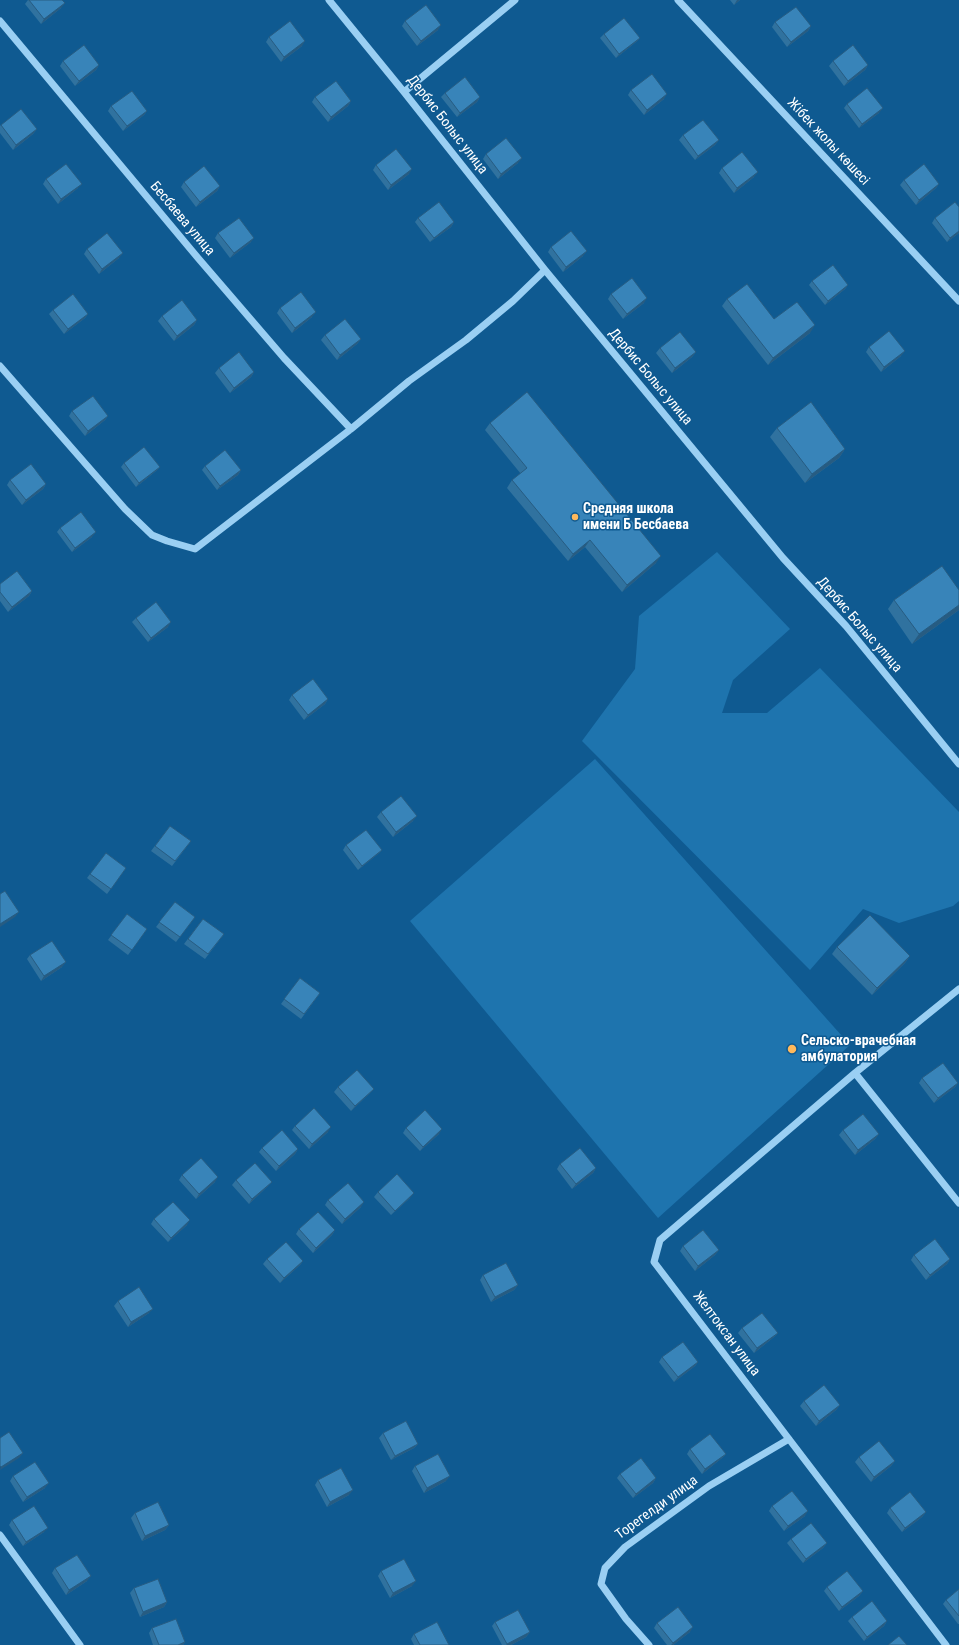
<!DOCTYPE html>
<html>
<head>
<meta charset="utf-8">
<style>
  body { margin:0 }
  canvas { display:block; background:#0f5a91 }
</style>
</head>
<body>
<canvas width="959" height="1645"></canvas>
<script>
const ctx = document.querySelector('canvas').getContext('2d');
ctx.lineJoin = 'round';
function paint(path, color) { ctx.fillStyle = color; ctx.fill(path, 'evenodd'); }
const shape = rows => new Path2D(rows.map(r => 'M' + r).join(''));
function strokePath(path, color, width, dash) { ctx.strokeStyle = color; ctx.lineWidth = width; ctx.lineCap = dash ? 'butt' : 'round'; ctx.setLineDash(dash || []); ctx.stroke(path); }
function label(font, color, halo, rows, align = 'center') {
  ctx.font = font + ' "Roboto Condensed",sans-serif'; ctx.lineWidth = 3; ctx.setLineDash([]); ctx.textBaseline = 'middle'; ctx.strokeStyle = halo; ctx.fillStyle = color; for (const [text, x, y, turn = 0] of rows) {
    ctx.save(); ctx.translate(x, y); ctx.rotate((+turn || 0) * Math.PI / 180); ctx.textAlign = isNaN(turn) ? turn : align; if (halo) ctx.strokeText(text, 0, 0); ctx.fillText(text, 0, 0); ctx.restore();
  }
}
const green = shape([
  [717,552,790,629,733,680,722,713,767,713,820,668,959,812,959,901,953,906,899,923,863,909,810,970,582,741,635,669,639,616],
  [595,759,850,1045,658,1218,410,921]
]);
const minor = shape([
  [329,0,404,92,545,270,783,558,846,626,959,764],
  [678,0,959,301],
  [0,21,198,258,284,358,351,429],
  [404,92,515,0],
  [0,366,125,509,152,535,167,541,195,549,351,429,409,381,466,340,513,301,545,270],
  [959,989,855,1073,959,1203],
  [855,1073,660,1240,654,1262,946,1645],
  [0,1535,80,1645],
  [649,1645,626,1619,601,1584,605,1568,625,1547,709,1486,789,1439]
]);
const wall = shape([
  [28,0,62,0,61,8,41,24,25,4],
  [730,0,740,0,734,5],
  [405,21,438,30,417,46,402,26],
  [775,22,811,26,808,31,787,47,772,27],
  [604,34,640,38,636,42,616,58,600,38],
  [269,37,302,46,281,62,266,42],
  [63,61,99,65,96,70,75,86,60,66],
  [833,61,868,65,865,70,844,86,829,66],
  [631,90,664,99,644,115,628,95],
  [445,93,480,97,477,102,457,117,441,97],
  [315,97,351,101,348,106,328,122,312,102],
  [847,104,879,113,859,128,844,108],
  [111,106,147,111,144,115,123,131,108,111],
  [1,125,37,129,33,134,13,150,0,133,0,126],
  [683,135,719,140,715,145,695,160,679,140],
  [486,154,518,163,498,179,483,159],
  [376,165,409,174,388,190,373,170],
  [722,168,754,177,734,193,719,173],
  [46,179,78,188,58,204,43,184],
  [904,180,939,184,936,188,916,205,900,185],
  [184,182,220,186,217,191,196,207,181,187],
  [959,207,959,233,947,242,932,223,935,218],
  [418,218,454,222,451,227,430,242,415,222],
  [218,233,251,242,230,258,215,238],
  [551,247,583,256,563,272,548,252],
  [87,249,119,258,99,274,84,254],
  [812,281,848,285,845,289,825,305,809,285],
  [611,294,644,303,623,319,608,299],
  [727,299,774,319,810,333,768,365,722,306],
  [280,308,312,317,292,333,277,313],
  [53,310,88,314,85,318,64,334,49,314],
  [162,316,197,320,194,325,174,341,158,321],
  [325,335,361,339,357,344,337,360,321,340],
  [869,347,901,356,881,372,866,352],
  [660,348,696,352,692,357,672,373,656,353],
  [219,368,254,372,251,377,230,393,215,373],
  [72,411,108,416,105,420,85,436,69,416],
  [490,423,656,563,622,592,585,547,568,561,507,488,512,480,521,474,485,430],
  [777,428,845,449,839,458,805,483,770,437],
  [124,463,160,467,156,471,136,487,121,467],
  [205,466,241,470,238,475,217,490,202,470],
  [10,480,46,484,43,489,22,505,7,485],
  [60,528,92,537,72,552,57,532],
  [0,584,32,591,29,596,8,612,0,601],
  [959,590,959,610,912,644,888,609,894,600],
  [136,618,168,627,148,642,132,622],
  [292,695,328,699,325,704,304,720,289,700],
  [381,812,413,821,393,837,377,817],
  [170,826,191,841,172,866,151,851],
  [346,845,382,850,378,854,358,870,343,850],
  [106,853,126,868,107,894,87,878],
  [175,902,195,917,176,942,156,927],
  [127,914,147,929,128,955,108,940],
  [203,919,224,934,205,959,184,944],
  [837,947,910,956,905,963,872,995,832,954],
  [30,955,62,967,41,981,27,959],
  [300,978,320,993,301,1019,281,1004],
  [922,1078,958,1083,955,1087,934,1103,919,1083],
  [338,1087,370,1093,351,1111,334,1092],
  [295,1126,328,1132,309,1149,292,1130],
  [406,1128,439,1134,420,1151,403,1133],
  [843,1130,879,1134,875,1139,855,1155,839,1135],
  [262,1148,298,1149,295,1154,276,1171,259,1152],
  [560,1164,596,1168,593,1173,572,1189,557,1169],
  [182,1175,215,1182,196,1199,179,1180],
  [236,1180,268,1186,249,1204,232,1185],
  [378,1192,410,1198,391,1215,374,1197],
  [328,1200,361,1207,342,1224,325,1205],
  [154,1219,187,1225,168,1242,151,1224],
  [299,1229,335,1230,332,1235,313,1253,296,1234],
  [683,1246,719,1250,715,1255,695,1271,680,1251],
  [914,1255,950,1259,947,1264,926,1280,911,1260],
  [267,1259,303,1261,300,1265,280,1283,263,1264],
  [483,1275,518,1285,514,1290,491,1302,480,1280],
  [118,1301,149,1313,128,1327,114,1306],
  [742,1328,778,1333,774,1337,754,1353,738,1333],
  [662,1357,698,1362,695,1366,674,1382,659,1362],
  [804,1401,840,1405,836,1410,816,1426,800,1406],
  [383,1433,418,1444,414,1448,391,1460,379,1438],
  [690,1449,726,1454,722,1458,702,1474,687,1454],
  [859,1457,895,1461,891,1466,871,1482,855,1462],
  [415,1466,446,1481,424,1493,412,1471],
  [620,1474,656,1478,653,1483,633,1498,617,1478],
  [13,1476,45,1488,23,1502,10,1481],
  [318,1480,349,1495,327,1507,315,1485],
  [772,1506,805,1516,784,1531,769,1511],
  [890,1508,926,1512,922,1517,902,1532,887,1513],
  [135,1513,169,1525,165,1530,142,1541,131,1518],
  [12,1520,44,1532,23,1546,9,1525],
  [791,1539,827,1543,823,1548,803,1563,787,1543],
  [55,1568,87,1581,66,1595,52,1573],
  [381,1571,412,1586,390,1598,378,1576],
  [827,1587,863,1591,859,1596,839,1611,824,1591],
  [134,1588,167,1602,164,1607,140,1617,130,1593],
  [959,1589,959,1624,958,1624,943,1604,946,1600],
  [852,1617,887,1621,884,1626,864,1641,848,1621],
  [495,1622,530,1632,526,1637,511,1645,502,1645,492,1626],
  [657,1623,690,1632,673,1645,667,1645,654,1628],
  [152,1628,185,1642,183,1645,153,1645,149,1633],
  [414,1634,448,1645,414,1645,411,1639]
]);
const shadedWall = shape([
  [737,0,740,0,734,5],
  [65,3,61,8,41,24,44,19],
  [441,25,438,30,417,46,421,41],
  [811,26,808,31,787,47,791,42],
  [640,38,636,42,616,58,619,54],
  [305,41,302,46,281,62,284,57],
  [99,65,96,70,75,86,79,81],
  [868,65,865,70,844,86,848,81],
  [667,94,664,99,644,115,647,110],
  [480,97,477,102,457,117,460,113],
  [351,101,348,106,328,122,331,117],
  [883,108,879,113,859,128,862,124],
  [147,111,144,115,123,131,127,126],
  [37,129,33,134,13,150,16,145],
  [719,140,715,145,695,160,698,156],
  [522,158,518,163,498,179,501,174],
  [412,169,409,174,388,190,391,185],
  [758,172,754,177,734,193,737,188],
  [82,184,78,188,58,204,61,199],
  [939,184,936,188,916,205,919,200],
  [220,186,217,191,196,207,200,202],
  [454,222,451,227,430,242,434,238],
  [959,231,959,233,947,242,950,238],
  [254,238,251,242,230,258,234,253],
  [587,251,583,256,563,272,566,267],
  [123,253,119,258,99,274,102,269],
  [848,285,845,289,825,305,828,301],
  [647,298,644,303,623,319,627,314],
  [316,312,312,317,292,333,295,328],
  [88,314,85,318,64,334,68,329],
  [197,320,194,325,174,341,177,336],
  [815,325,810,333,768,365,773,358],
  [361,339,357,344,337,360,340,355],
  [905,351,901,356,881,372,884,367],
  [696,352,692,357,672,373,675,368],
  [254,372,251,377,230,393,234,388],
  [108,416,105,420,85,436,88,431],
  [845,449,839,458,805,483,812,474],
  [160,467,156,471,136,487,139,483],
  [241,470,238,475,217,490,220,486],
  [46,484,43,489,22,505,26,500],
  [96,532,92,537,72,552,75,548],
  [590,540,585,547,568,561,573,554],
  [661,556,656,563,622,592,627,585],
  [32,591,29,596,8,612,12,607],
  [959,605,959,610,912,644,919,634],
  [171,622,168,627,148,642,151,638],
  [328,699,325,704,304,720,308,715],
  [417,816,413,821,393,837,396,832],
  [382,850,378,854,358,870,362,866],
  [19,912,15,917,0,927,0,924],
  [910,956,905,963,872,995,877,988],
  [66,962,62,967,41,981,44,976],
  [958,1083,955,1087,934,1103,938,1098],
  [374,1089,370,1093,351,1111,355,1106],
  [331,1127,328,1132,309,1149,312,1144],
  [442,1129,439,1134,420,1151,423,1147],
  [879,1134,875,1139,855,1155,858,1150],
  [298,1149,295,1154,276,1171,279,1166],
  [596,1168,593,1173,572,1189,576,1184],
  [218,1177,215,1182,196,1199,199,1194],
  [272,1182,268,1186,249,1204,252,1199],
  [414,1193,410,1198,391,1215,395,1211],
  [364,1202,361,1207,342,1224,345,1219],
  [190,1220,187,1225,168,1242,171,1238],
  [335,1230,332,1235,313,1253,316,1248],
  [719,1250,715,1255,695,1271,698,1266],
  [950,1259,947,1264,926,1280,930,1275],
  [303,1261,300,1265,280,1283,284,1278],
  [518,1285,514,1290,491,1302,495,1297],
  [153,1309,149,1313,128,1327,131,1322],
  [778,1333,774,1337,754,1353,757,1348],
  [698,1362,695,1366,674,1382,678,1377],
  [840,1405,836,1410,816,1426,819,1421],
  [418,1444,414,1448,391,1460,395,1456],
  [23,1453,19,1458,0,1470,1,1467],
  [726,1454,722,1458,702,1474,705,1469],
  [895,1461,891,1466,871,1482,874,1477],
  [450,1476,446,1481,424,1493,427,1488],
  [656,1478,653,1483,633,1498,636,1494],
  [49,1483,45,1488,23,1502,27,1497],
  [353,1490,349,1495,327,1507,330,1502],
  [808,1511,805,1516,784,1531,788,1526],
  [926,1512,922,1517,902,1532,905,1528],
  [169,1525,165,1530,142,1541,145,1536],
  [48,1528,44,1532,23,1546,26,1542],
  [827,1543,823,1548,803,1563,806,1559],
  [91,1576,87,1581,66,1595,69,1590],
  [416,1581,412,1586,390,1598,393,1593],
  [863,1591,859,1596,839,1611,842,1607],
  [167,1602,164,1607,140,1617,143,1612],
  [887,1621,884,1626,864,1641,867,1637],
  [693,1627,690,1632,673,1645,671,1645,673,1643],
  [530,1632,526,1637,511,1645,506,1645,507,1644],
  [185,1642,183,1645,178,1645]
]);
const building = shape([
  [29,0,62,0,65,3,44,19,29,0],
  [426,5,441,25,421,41,405,21,426,5],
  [796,7,811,26,791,42,775,22,796,7],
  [624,18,640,38,619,54,604,34,624,18],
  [290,21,305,41,284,57,269,37,290,21],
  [84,45,99,65,79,81,63,61,84,45],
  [853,45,868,65,848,81,833,61,853,45],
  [652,74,667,94,647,110,631,90,652,74],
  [465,77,480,97,460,113,445,93,465,77],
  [336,81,351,101,331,117,315,97,336,81],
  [867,88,883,108,862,124,847,104,867,88],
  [132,91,147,111,127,126,111,106,132,91],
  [21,109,37,129,16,145,1,125,21,109],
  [703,120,719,140,698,156,683,135,703,120],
  [506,138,522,158,501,174,486,154,506,138],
  [396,149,412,169,391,185,376,165,396,149],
  [742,152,758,172,737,188,722,168,742,152],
  [66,164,82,184,61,199,46,179,66,164],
  [924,164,939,184,919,200,904,180,924,164],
  [204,166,220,186,200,202,184,182,204,166],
  [439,202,454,222,434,238,418,218,439,202],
  [955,202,959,207,959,231,950,238,935,218,955,202],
  [239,218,254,238,234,253,218,233,239,218],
  [571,231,587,251,566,267,551,247,571,231],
  [107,233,123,253,102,269,87,249,107,233],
  [833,265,848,285,828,301,812,281,833,265],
  [632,278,647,298,627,314,611,294,632,278],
  [747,284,774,319,797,302,815,325,773,358,727,299,747,284],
  [301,292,316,312,295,328,280,308,301,292],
  [73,294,88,314,68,329,53,310,73,294],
  [182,300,197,320,177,336,162,316,182,300],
  [345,319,361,339,340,355,325,335,345,319],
  [889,331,905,351,884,367,869,347,889,331],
  [680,332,696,352,675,368,660,348,680,332],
  [239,352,254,372,234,388,219,368,239,352],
  [527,392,661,556,627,585,590,540,573,554,512,480,527,468,490,423,527,392],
  [93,396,108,416,88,431,72,411,93,396],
  [811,402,845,449,812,474,777,428,811,402],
  [144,447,160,467,139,483,124,463,144,447],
  [225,450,241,470,220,486,205,466,225,450],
  [31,464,46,484,26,500,10,480,31,464],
  [81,512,96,532,75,548,60,528,81,512],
  [942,566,959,590,959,605,919,634,894,600,942,566],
  [17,571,32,591,12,607,0,592,0,584,17,571],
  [156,602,171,622,151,638,136,618,156,602],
  [313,679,328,699,308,715,292,695,313,679],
  [401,796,417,816,396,832,381,812,401,796],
  [170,826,191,841,175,861,155,846,170,826],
  [366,830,382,850,362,866,346,845,366,830],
  [106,853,126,868,111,889,90,874,106,853],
  [5,891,19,912,0,924,0,894,5,891],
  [175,902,195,917,180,937,159,922,175,902],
  [127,914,147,929,132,950,111,935,127,914],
  [870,915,910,956,877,988,837,947,870,915],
  [203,919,224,934,208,954,188,939,203,919],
  [52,941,66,962,44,976,30,955,52,941],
  [300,978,320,993,304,1014,284,999,300,978],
  [943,1063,958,1083,938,1098,922,1078,943,1063],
  [357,1070,374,1089,355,1106,338,1087,357,1070],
  [314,1108,331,1127,312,1144,295,1126,314,1108],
  [425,1110,442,1129,423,1147,406,1128,425,1110],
  [863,1114,879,1134,858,1150,843,1130,863,1114],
  [282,1130,298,1149,279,1166,262,1148,282,1130],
  [580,1148,596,1168,576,1184,560,1164,580,1148],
  [201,1158,218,1177,199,1194,182,1175,201,1158],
  [255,1163,272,1182,252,1199,236,1180,255,1163],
  [397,1174,414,1193,395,1211,378,1192,397,1174],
  [348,1183,364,1202,345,1219,328,1200,348,1183],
  [173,1202,190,1220,171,1238,154,1219,173,1202],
  [318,1212,335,1230,316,1248,299,1229,318,1212],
  [703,1230,719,1250,698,1266,683,1246,703,1230],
  [935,1239,950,1259,930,1275,914,1255,935,1239],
  [286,1242,303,1261,284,1278,267,1259,286,1242],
  [506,1263,518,1285,495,1297,483,1275,506,1263],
  [139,1287,153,1309,131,1322,118,1301,139,1287],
  [762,1313,778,1333,757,1348,742,1328,762,1313],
  [683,1342,698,1362,678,1377,662,1357,683,1342],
  [824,1385,840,1405,819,1421,804,1401,824,1385],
  [406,1421,418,1444,395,1456,383,1433,406,1421],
  [9,1432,23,1453,1,1467,0,1466,0,1438,9,1432],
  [710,1434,726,1454,705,1469,690,1449,710,1434],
  [879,1441,895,1461,874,1477,859,1457,879,1441],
  [438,1454,450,1476,427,1488,415,1466,438,1454],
  [641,1458,656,1478,636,1494,620,1474,641,1458],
  [35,1462,49,1483,27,1497,13,1476,35,1462],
  [341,1468,353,1490,330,1502,318,1480,341,1468],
  [792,1491,808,1511,788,1526,772,1506,792,1491],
  [910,1492,926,1512,905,1528,890,1508,910,1492],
  [158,1502,169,1525,145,1536,135,1513,158,1502],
  [34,1506,48,1528,26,1542,12,1520,34,1506],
  [811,1523,827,1543,806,1559,791,1539,811,1523],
  [77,1555,91,1576,69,1590,55,1568,77,1555],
  [404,1559,416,1581,393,1593,381,1571,404,1559],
  [847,1571,863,1591,842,1607,827,1587,847,1571],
  [158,1579,167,1602,143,1612,134,1588,158,1579],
  [959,1589,959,1616,946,1600,959,1589],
  [872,1601,887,1621,867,1637,852,1617,872,1601],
  [678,1607,693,1627,673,1643,657,1623,678,1607],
  [518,1610,530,1632,507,1644,495,1622,518,1610],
  [176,1619,185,1642,178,1645,159,1645,152,1628,176,1619],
  [437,1622,449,1645,420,1645,414,1634,437,1622],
  [899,1636,907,1645,888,1645,899,1636]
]);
const markers = [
  [575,517,4,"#ffb95c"],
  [792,1049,5,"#ffb95c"]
];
const streetNames = [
  ["Дербис Болыс улица",447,125,52],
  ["Жібек жолы көшесі",828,142,47],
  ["Бесбаева улица",182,219,50],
  ["Дербис Болыс улица",650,377,50],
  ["Дербис Болыс улица",859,625,49],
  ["Желтоксан улица",726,1334,53],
  ["Торегелди улица",657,1508,-36]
];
const poiNames = [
  ["Средняя школа",583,509],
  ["имени Б Бесбаева",583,525],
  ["Сельско-врачебная",801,1041],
  ["амбулатория",801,1057]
];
paint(green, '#1e74ae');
strokePath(minor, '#9acff3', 7);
paint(wall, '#30729f');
paint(shadedWall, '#275c82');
paint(building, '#3884b9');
strokePath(building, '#275c82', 1);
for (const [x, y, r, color] of markers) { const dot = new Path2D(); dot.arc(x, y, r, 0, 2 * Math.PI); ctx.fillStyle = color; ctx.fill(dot); strokePath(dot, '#0f5a91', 1.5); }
label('14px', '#fff', '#0f5a91', streetNames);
label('bold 14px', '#fff', '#0f5a91', poiNames, 'left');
</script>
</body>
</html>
